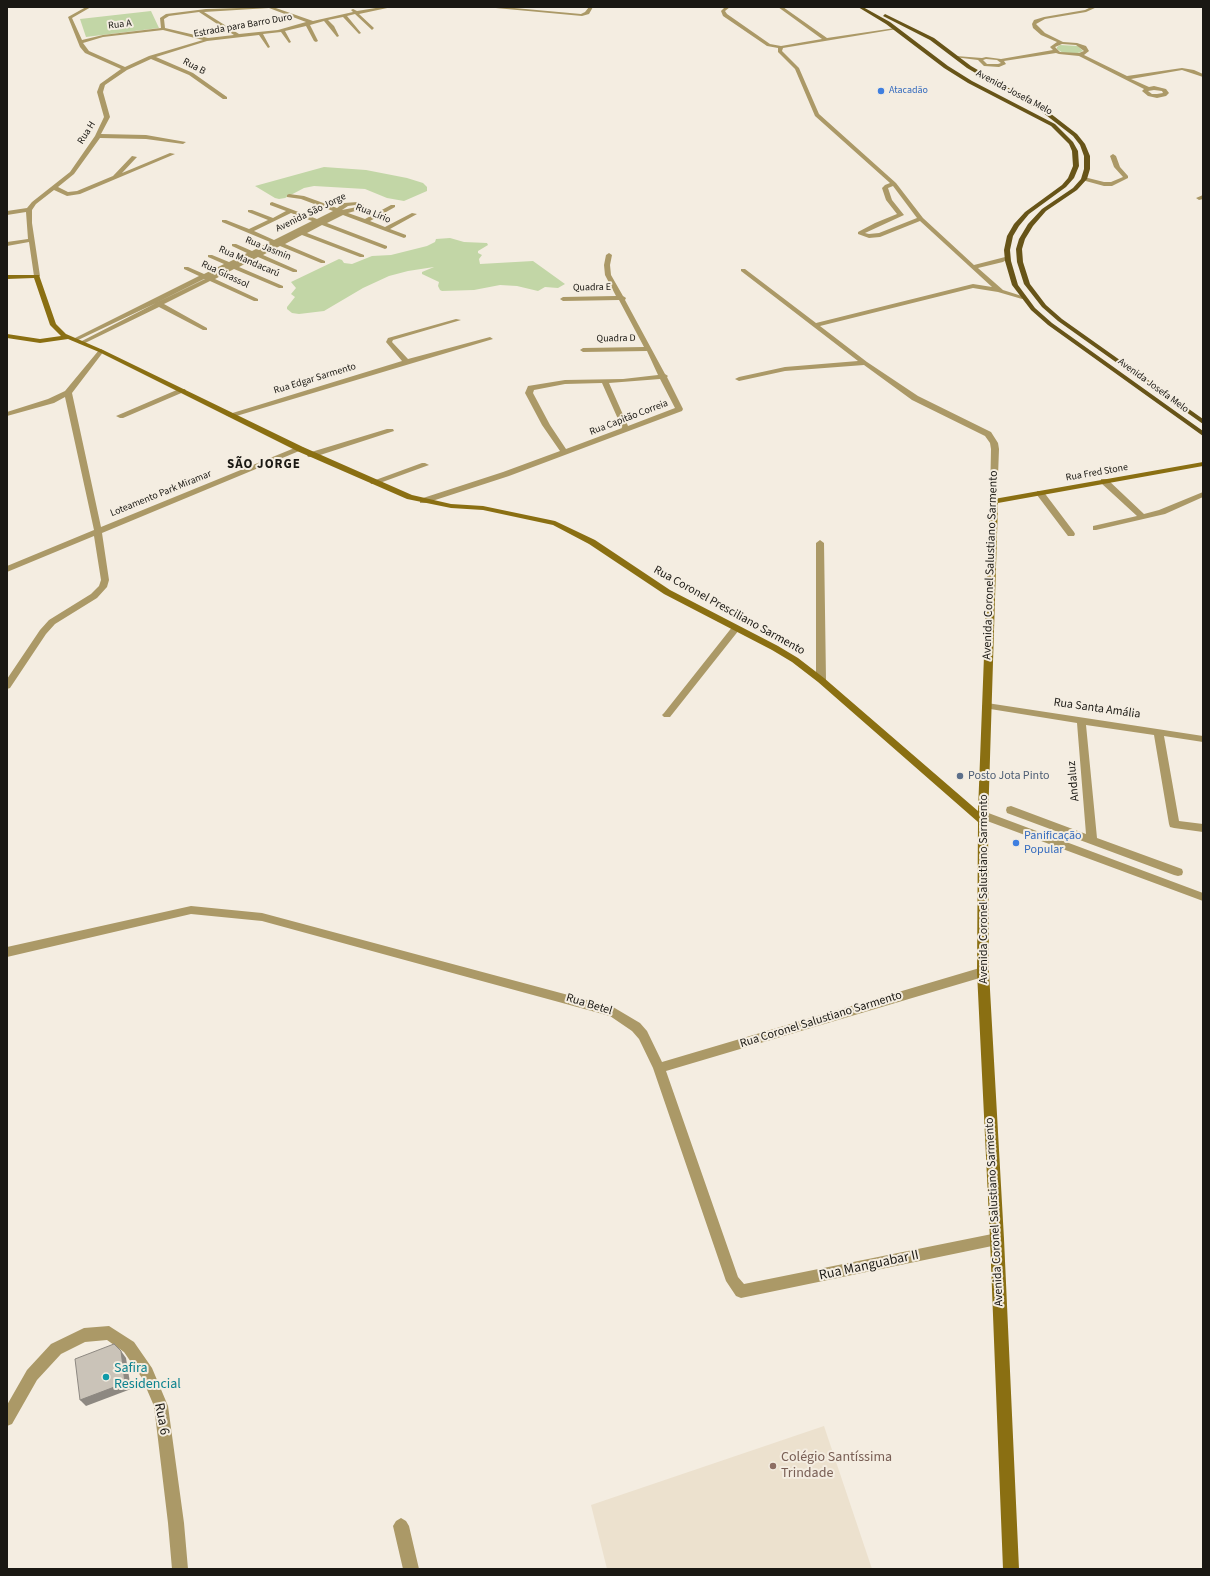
<!DOCTYPE html>
<html>
<head>
<meta charset="utf-8">
<style>
  body { margin:0 }
  #map { position:relative; width:1210px; height:1576px; overflow:hidden; background:#f4ede1; font-family:"Source Sans 3",sans-serif }
  canvas { display:block }
  .frame { position:absolute; inset:0; border:8px solid #1a1813; pointer-events:none }
</style>
</head>
<body>
<div id="map">
<canvas width="1210" height="1576"></canvas>
<div class="frame"></div>
</div>
<script>
const ctx = document.querySelector('canvas').getContext('2d');
ctx.lineJoin = 'round';
function paint(path, color) { ctx.fillStyle = color; ctx.fill(path, 'evenodd'); }
const shape = rows => new Path2D(rows.map(r => 'M' + r).join(''));
function strokePath(path, color, width, dash) { ctx.strokeStyle = color; ctx.lineWidth = width; ctx.lineCap = dash ? 'butt' : 'round'; ctx.setLineDash(dash || []); ctx.stroke(path); }
function label(font, color, halo, rows, align = 'center') {
  ctx.font = font + ' "Source Sans 3",sans-serif'; ctx.lineWidth = 4; ctx.setLineDash([]); ctx.textBaseline = 'middle'; ctx.strokeStyle = halo; ctx.fillStyle = color; for (const [text, x, y, turn = 0] of rows) {
    ctx.save(); ctx.translate(x, y); ctx.rotate((+turn || 0) * Math.PI / 180); ctx.textAlign = isNaN(turn) ? turn : align; if (halo) ctx.strokeText(text, 0, 0); ctx.fillText(text, 0, 0); ctx.restore();
  }
}
const built = shape([
  [824,1426,872,1569,607,1569,591,1505]
]);
const green = shape([
  [151,11,159,28,86,37,80,19],
  [1060,45,1078,46,1083,51,1078,53,1063,53,1057,49,1057,47],
  [324,167,366,170,407,178,423,183,427,187,427,191,404,201,387,198,365,189,314,186,304,188,285,198,279,199,275,198,255,186],
  [450,238,464,242,487,243,488,245,478,251,478,253,482,255,479,259,480,264,533,261,565,284,558,288,545,287,538,291,517,286,500,285,474,290,442,291,440,290,438,286,439,282,422,274,422,272,434,267,408,271,389,276,363,288,324,311,299,314,292,313,287,309,287,307,295,297,291,294,296,288,291,282,339,259,342,260,344,263,352,264,372,256,391,255,427,246,435,242,436,239]
]);
const street = shape([
  [86,7,91,7,72,18,82,40,103,35,161,28,160,18,166,14,206,9,273,7,313,21,353,12,351,10,353,9,357,11,382,7,392,7,359,14,374,28,372,30,355,14,347,16,361,33,359,34,343,17,328,20,334,26,339,36,337,37,324,21,310,25,318,41,316,42,314,41,306,26,285,31,291,42,289,43,281,32,263,34,270,47,268,48,259,35,207,41,156,57,193,73,227,97,227,99,223,99,189,75,151,59,127,70,105,85,103,92,110,117,101,134,146,135,186,142,183,144,146,139,100,138,74,174,58,187,68,192,77,191,113,176,132,156,137,157,122,173,170,153,175,154,80,194,67,196,54,190,36,204,32,210,32,223,40,276,37,278,34,276,29,242,7,246,7,242,28,239,26,212,7,215,7,211,27,208,32,202,70,172,95,136,104,117,97,92,100,84,121,69,85,53,80,47,68,17,86,7],
  [269,8,306,22,278,30,239,34,204,12,269,8],
  [199,12,234,35,208,38,165,28,164,19,169,16,199,12],
  [163,30,203,40,149,56,125,67,89,51,83,43,103,37,163,30],
  [485,7,503,7,581,14,585,12,589,7,593,7,589,14,582,16,485,7],
  [725,7,730,7,725,11,727,14,770,44,781,46,822,39,778,7,783,7,827,38,895,28,897,29,783,48,782,51,799,68,819,114,896,183,923,218,974,265,1009,256,1009,258,1003,262,978,268,1003,290,1025,297,1022,299,998,292,973,288,820,326,867,362,918,396,991,432,998,443,999,449,997,503,994,503,990,501,991,449,990,443,985,436,912,400,864,365,785,371,739,381,735,379,739,377,785,367,858,361,741,271,741,269,745,269,816,323,973,284,992,287,920,221,880,237,869,238,858,234,858,232,875,223,897,214,886,200,882,188,885,185,890,183,815,116,795,69,778,52,778,48,767,46,723,16,721,11,725,7],
  [893,186,917,218,879,233,869,234,865,233,904,215,892,200,888,188,893,186],
  [1091,7,1097,7,1086,12,1045,19,1036,24,1045,33,1063,42,1077,43,1086,46,1089,51,1084,55,1127,76,1182,68,1194,70,1203,74,1203,77,1182,70,1131,79,1149,87,1154,86,1166,89,1169,93,1166,96,1157,98,1148,96,1142,91,1144,89,1079,56,1059,54,1056,53,1004,61,1006,64,999,67,984,66,978,60,954,57,956,56,982,58,986,57,1001,59,1053,50,1050,47,1057,42,1041,35,1033,28,1032,24,1034,20,1044,17,1085,10,1091,7],
  [1062,44,1076,45,1084,51,1079,53,1060,52,1055,47,1062,44],
  [986,59,997,60,1001,63,998,64,987,64,983,60,986,59],
  [1154,90,1162,91,1163,93,1157,94,1152,94,1148,91,1154,90],
  [1113,154,1116,156,1120,167,1128,176,1128,178,1112,186,1104,186,1082,180,1081,179,1084,177,1104,182,1111,182,1123,177,1114,167,1110,156,1113,154],
  [289,194,304,196,337,208,344,203,358,202,364,205,362,209,348,213,365,219,391,205,395,205,395,207,370,221,385,227,412,213,417,214,390,229,406,235,406,237,404,238,343,215,327,223,387,246,387,248,385,249,322,225,307,233,364,255,364,257,360,257,302,235,285,244,325,261,325,263,321,263,280,246,263,255,297,270,297,272,293,272,258,257,239,267,283,286,283,288,279,288,234,269,215,279,258,299,258,301,254,301,210,281,164,304,207,328,207,330,203,330,159,307,83,344,78,343,156,303,76,341,71,340,199,276,184,269,184,267,188,267,204,274,224,264,208,257,208,255,212,255,229,262,247,253,232,246,232,244,236,244,252,251,270,242,222,222,222,220,226,220,249,229,268,220,248,212,248,210,252,210,273,218,286,211,270,205,270,203,272,202,317,219,333,211,301,199,287,197,287,195,289,194],
  [355,205,357,207,342,210,348,206,355,205],
  [291,213,312,221,274,240,254,231,291,213],
  [205,279,158,302,156,303,204,279,205,279],
  [1203,195,1203,199,1199,200,1196,198,1203,195],
  [609,253,612,255,610,265,611,275,623,296,626,298,625,300,665,374,668,376,667,377,683,409,682,411,509,476,426,503,420,503,420,499,503,472,560,451,542,425,525,393,528,386,565,380,623,379,658,375,647,351,583,352,580,350,583,348,644,347,619,300,563,301,560,299,563,297,616,296,605,275,604,265,606,255,609,253],
  [660,379,675,408,628,426,609,383,660,379],
  [602,383,622,428,566,449,550,425,533,393,534,390,565,384,602,383],
  [456,319,461,320,393,340,392,342,408,359,490,337,493,339,233,417,230,417,226,415,402,361,386,342,388,338,456,319],
  [101,349,104,351,72,393,101,527,297,447,303,447,304,449,102,533,109,580,107,587,97,598,55,624,46,634,10,688,7,689,7,679,40,630,49,620,91,594,99,586,101,580,94,536,7,572,7,566,94,530,65,397,54,403,7,416,7,412,48,399,65,391,99,350,101,349],
  [179,389,185,389,186,391,123,418,120,418,116,416,179,389],
  [387,429,393,429,394,431,314,457,308,457,307,455,308,453,387,429],
  [422,463,425,463,429,465,377,484,371,484,370,482,422,463],
  [1101,479,1107,479,1144,514,1159,510,1203,492,1203,497,1165,514,1096,530,1093,530,1093,526,1137,516,1101,483,1101,479],
  [1037,491,1043,491,1074,532,1075,534,1074,536,1068,536,1037,495,1037,491],
  [820,540,824,543,826,680,821,683,816,680,816,543,820,540],
  [736,625,740,628,739,630,670,717,664,717,662,715,664,713,733,626,736,625],
  [987,703,1203,736,1203,742,1164,736,1179,821,1203,824,1203,832,1174,828,1170,827,1169,824,1154,735,1086,725,1097,838,1182,869,1183,872,1182,875,1178,876,1174,875,1007,813,1006,810,1007,807,1011,806,1086,834,1077,723,984,708,982,706,984,704,987,703],
  [983,811,1203,893,1203,901,979,818,978,815,979,812,983,811],
  [191,906,262,913,613,1007,640,1023,647,1031,662,1062,983,967,987,969,989,972,987,975,983,977,666,1071,738,1277,744,1284,997,1233,1002,1234,1004,1239,1002,1244,997,1245,741,1298,736,1296,726,1281,653,1068,639,1039,632,1031,610,1016,262,921,191,914,7,957,7,947,191,906],
  [109,1326,134,1342,152,1368,168,1406,184,1523,188,1569,172,1569,168,1523,154,1406,142,1378,124,1352,107,1340,85,1342,61,1354,37,1380,12,1424,7,1426,7,1405,27,1370,51,1344,84,1328,109,1326],
  [401,1518,406,1521,409,1526,419,1569,403,1569,393,1526,396,1521,401,1518]
]);
const secondary = shape([
  [7,275,39,275,56,324,66,334,103,350,303,447,412,495,451,504,483,506,555,521,595,540,670,590,778,646,798,658,824,678,978,811,990,501,994,499,1203,462,1203,466,998,503,988,821,989,972,1004,1239,1019,1569,1003,1569,990,1239,977,972,978,822,818,682,792,662,772,650,664,594,589,544,553,525,483,510,451,508,407,499,297,451,99,352,68,339,40,343,7,338,7,334,40,339,61,336,50,325,34,278,7,279,7,275]
]);
const primary = shape([
  [858,7,863,7,890,22,948,66,972,81,1055,124,1073,142,1078,151,1079,166,1074,178,1066,187,1029,214,1019,226,1013,236,1010,250,1011,261,1018,285,1035,308,1052,323,1203,431,1203,436,1048,325,1031,310,1012,285,1005,261,1004,250,1007,236,1014,224,1025,212,1062,185,1068,178,1073,166,1072,151,1069,144,1051,126,968,83,944,68,886,24,858,7],
  [885,14,934,38,971,66,1046,110,1077,134,1085,144,1090,156,1090,169,1087,179,1077,190,1046,211,1033,226,1025,239,1022,249,1023,262,1030,284,1046,305,1062,319,1203,419,1203,424,1058,321,1042,307,1024,284,1017,262,1016,249,1019,239,1028,224,1042,209,1073,188,1081,179,1084,169,1084,156,1080,145,1073,136,1042,112,967,68,930,40,883,16,885,14]
]);
const shadedWall = shape([
  [121,1351,126,1358,131,1389,86,1406,80,1400]
]);
const building = shape([
  [114,1344,121,1351,125,1383,80,1400,75,1359,114,1344]
]);
const markers = [
  [881,91,4,"#3f7fe0"],
  [960,776,4,"#5c6f8a"],
  [1016,843,4,"#3f7fe0"],
  [106,1377,4,"#0f9aa8"],
  [773,1466,4,"#8d6e63"]
];
const farStreetnames = [
  ["Rua A",120,25,-7],
  ["Estrada para Barro Duro",243,26,-10],
  ["Rua B",194,67,28],
  ["Avenida Josefa Melo",1014,93,28],
  ["Rua H",87,133,-58],
  ["Avenida São Jorge",311,213,-26],
  ["Rua Lírio",373,214,22],
  ["Rua Jasmin",268,249,22],
  ["Rua Mandacarú",249,262,23],
  ["Rua Girassol",225,275,25],
  ["Quadra E",592,288,-1],
  ["Quadra D",616,339,-1],
  ["Rua Edgar Sarmento",315,379,-17],
  ["Avenida Josefa Melo",1153,386,36],
  ["Rua Capitão Correia",629,418,-21],
  ["Rua Fred Stone",1097,473,-10],
  ["Loteamento Park Miramar",161,494,-22]
];
const farShopnames = [
  ["Atacadão",889,91]
];
const streetNames = [
  ["Avenida Coronel Salustiano Sarmento",991,565,-88],
  ["Rua Coronel Presciliano Sarmento",729,611,29],
  ["Rua Santa Amália",1097,709,8],
  ["Andaluz",1074,781,-95],
  ["Avenida Coronel Salustiano Sarmento",984,889,-90],
  ["Rua Betel",589,1005,17],
  ["Rua Coronel Salustiano Sarmento",821,1020,-17],
  ["Avenida Coronel Salustiano Sarmento",995,1212,-93]
];
const serviceNames = [
  ["Posto Jota Pinto",968,776]
];
const shopNames = [
  ["Panificação",1024,836],
  ["Popular",1024,850]
];
const farDistrictnames = [
  ["SÃO JORGE",264,465]
];
const nearStreetnames = [
  ["Rua Manguabar II",869,1266,-12],
  ["Rua 6",161,1419,79]
];
const nearCulturenames = [
  ["Safira",114,1369],
  ["Residencial",114,1385]
];
const nearEducationnames = [
  ["Colégio Santíssima",781,1458],
  ["Trindade",781,1474]
];
paint(built, '#ece1ce');
paint(green, '#c2d6a6');
paint(street, '#ab9967');
paint(secondary, '#8a6f12');
paint(primary, '#675418');
paint(shadedWall, '#8d8881');
paint(building, '#cac3b8');
strokePath(building, '#8d8881', 1);
for (const [x, y, r, color] of markers) { const dot = new Path2D(); dot.arc(x, y, r, 0, 2 * Math.PI); ctx.fillStyle = color; ctx.fill(dot); strokePath(dot, '#f4ede1', 1.5); }
label('10px', '#1a1813', '#f4ede1', farStreetnames);
label('10px', '#366cbe', '#f4ede1', farShopnames, 'left');
label('12px', '#1a1813', '#f4ede1', streetNames);
label('12px', '#4e5e75', '#f4ede1', serviceNames, 'left');
label('12px', '#366cbe', '#f4ede1', shopNames, 'left');
ctx.letterSpacing = '1px';
label('bold 13px', '#1a1813', '#f4ede1', farDistrictnames);
ctx.letterSpacing = '0px';
label('14px', '#1a1813', '#f4ede1', nearStreetnames);
label('14px', '#0d838f', '#f4ede1', nearCulturenames, 'left');
label('14px', '#785e54', '#f4ede1', nearEducationnames, 'left');
</script>
</body>
</html>
